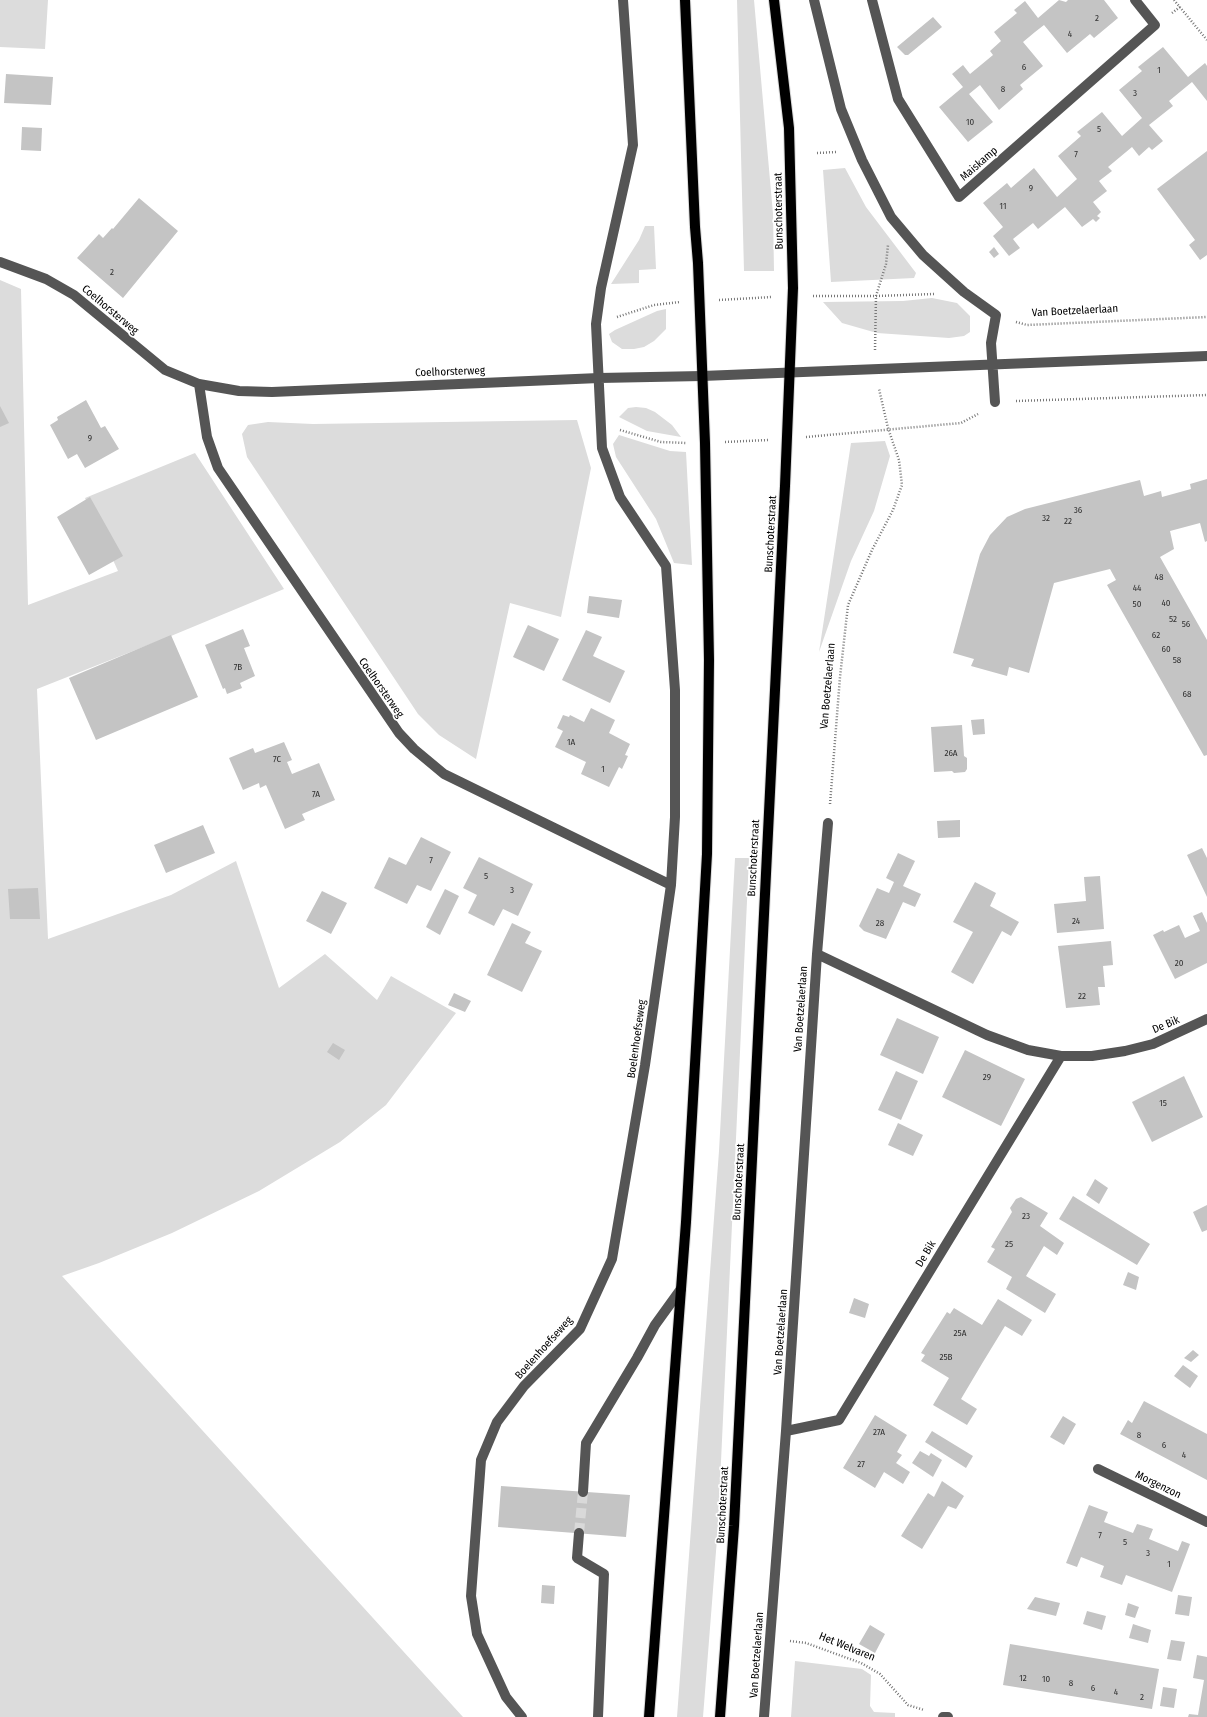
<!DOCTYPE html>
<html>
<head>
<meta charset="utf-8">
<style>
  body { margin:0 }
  canvas { display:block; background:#fff }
</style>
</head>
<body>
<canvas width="1207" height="1717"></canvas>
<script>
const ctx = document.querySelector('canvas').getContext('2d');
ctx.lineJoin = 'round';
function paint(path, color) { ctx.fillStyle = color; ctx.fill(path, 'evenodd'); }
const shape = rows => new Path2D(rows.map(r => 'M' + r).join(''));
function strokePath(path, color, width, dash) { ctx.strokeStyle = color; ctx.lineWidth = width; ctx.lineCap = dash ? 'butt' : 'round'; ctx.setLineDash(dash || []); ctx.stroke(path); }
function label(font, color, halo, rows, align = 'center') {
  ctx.font = font + ' "Fira Sans Condensed",sans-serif'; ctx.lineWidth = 3.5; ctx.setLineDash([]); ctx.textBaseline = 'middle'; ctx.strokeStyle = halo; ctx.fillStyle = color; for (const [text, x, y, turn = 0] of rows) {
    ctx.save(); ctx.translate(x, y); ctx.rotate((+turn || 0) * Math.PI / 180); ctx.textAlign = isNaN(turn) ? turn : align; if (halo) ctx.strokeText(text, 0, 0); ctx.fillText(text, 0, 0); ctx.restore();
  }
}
const green = shape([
  [0,0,48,0,45,49,0,47],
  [737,0,754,0,773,214,774,271,744,271],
  [845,168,866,207,916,273,914,278,831,282,823,170],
  [645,226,654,226,656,269,639,270,639,283,611,284,639,240],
  [0,280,21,289,28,605,118,571,85,498,195,453,284,589,171,636,37,689,48,939,171,895,236,861,279,988,325,954,377,1000,391,976,456,1013,386,1105,340,1142,259,1191,172,1233,99,1263,62,1276,463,1717,0,1717],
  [932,298,957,303,970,316,970,332,964,336,949,338,877,333,842,323,823,302,903,301],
  [666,309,666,329,654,341,644,347,634,349,622,349,612,342,609,334,615,330,657,311],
  [636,407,646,408,655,412,672,425,681,437,647,431,619,417,628,408],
  [577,420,591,468,561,617,510,603,476,759,439,735,418,714,247,457,242,434,248,425,268,422,313,424],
  [619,435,670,451,686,452,692,565,674,563,656,519,616,457,613,444],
  [885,441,890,456,874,511,851,561,819,652,851,443],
  [735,858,749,858,718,1526,703,1717,677,1717,719,1151],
  [795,1661,862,1669,871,1675,870,1706,874,1712,895,1713,895,1717,791,1717]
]);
const building = shape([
  [1059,0,1066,2,1068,0,1104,0,1118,18,1094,38,1090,34,1067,53,1044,25,1035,32,1023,42,1043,66,1020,85,1023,89,999,110,980,85,969,94,993,122,968,142,939,107,963,87,952,74,963,65,970,74,993,55,990,51,1001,41,994,32,1017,13,1014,10,1025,1,1038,18],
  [933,17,942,27,908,55,905,55,897,47],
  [1163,47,1188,77,1205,63,1207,66,1207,101,1192,82,1169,101,1173,106,1149,125,1163,141,1152,150,1149,147,1139,156,1132,147,1108,167,1112,171,1099,181,1107,191,1093,202,1101,212,1097,216,1100,218,1096,222,1093,219,1082,227,1065,207,1038,229,1033,223,1013,239,1020,248,1009,256,993,236,1003,227,983,203,1007,183,1011,188,1034,168,1057,197,1077,179,1058,156,1081,136,1077,132,1102,112,1122,136,1142,118,1119,90,1142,71,1138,67],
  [6,74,53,77,51,105,4,103],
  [22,127,42,128,41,151,21,150],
  [1207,151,1207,255,1200,260,1189,245,1195,240,1157,189],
  [139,198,178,231,123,298,77,258,99,234,103,238,112,228,113,229],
  [994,247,999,254,994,258,989,252],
  [86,400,101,428,105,426,119,449,85,468,77,454,68,459,50,425,58,420,57,417],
  [0,406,9,423,0,427],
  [1207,479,1207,541,1205,542,1200,523,1170,531,1174,549,1160,557,1207,640,1207,755,1204,756,1107,585,1116,580,1110,569,1054,583,1029,673,1009,667,1007,676,971,666,974,659,953,653,980,554,990,535,1007,517,1025,509,1140,480,1144,496,1161,491,1162,497,1191,489,1190,484],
  [90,497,123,556,89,575,57,517],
  [589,596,622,600,619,618,587,613],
  [528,625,559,639,544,671,513,657],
  [243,629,250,646,244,648,255,676,240,683,242,688,227,694,225,688,223,689,205,645],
  [586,630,602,637,593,656,625,671,610,703,562,680],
  [171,635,198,697,96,740,69,678],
  [591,708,615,720,609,733,630,744,625,755,628,756,622,769,619,767,609,787,581,774,586,762,555,747,563,731,557,728,563,715,569,717,570,715,584,722],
  [984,719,985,734,973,735,971,720],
  [962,725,964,756,967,758,967,769,965,772,954,773,952,771,934,772,931,727],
  [284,742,292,760,287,762,292,774,319,763,335,800,302,814,305,820,285,829,266,785,260,788,259,783,243,790,229,758,253,748,255,753],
  [960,820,960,837,938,838,937,821],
  [203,825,215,853,166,873,154,845],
  [421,837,451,852,431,891,417,885,407,904,374,888,389,857,406,865],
  [1202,848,1207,858,1207,897,1187,855],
  [898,853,915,861,903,886,921,894,915,907,903,902,886,939,864,931,859,926,877,888,889,893,894,882,886,878],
  [479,857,533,884,518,916,503,909,494,926,468,913,477,895,463,888],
  [1100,876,1104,929,1057,933,1054,904,1086,901,1084,877],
  [975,882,996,893,990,906,1019,922,1011,936,1002,931,973,984,951,972,973,932,953,922],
  [38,888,40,919,10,919,8,889],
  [445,889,459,896,440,935,426,927],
  [322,891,347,903,331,934,306,921],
  [1202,912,1207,923,1207,963,1175,979,1153,935,1163,930,1164,932,1179,925,1185,938,1200,931,1193,916],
  [512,923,531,932,525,943,542,951,522,992,487,975],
  [1111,941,1113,965,1103,966,1105,987,1098,987,1100,1005,1066,1008,1058,946],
  [454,993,471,1001,465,1012,448,1005],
  [897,1018,939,1037,923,1074,880,1055],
  [333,1043,345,1050,339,1060,327,1052],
  [965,1050,1025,1079,1001,1126,942,1097],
  [896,1071,918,1081,901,1120,878,1110],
  [1184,1076,1203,1117,1152,1142,1132,1102],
  [898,1123,923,1135,913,1156,888,1145],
  [1095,1179,1108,1188,1099,1204,1086,1195],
  [1073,1196,1150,1244,1137,1265,1059,1219],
  [1021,1197,1048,1213,1040,1226,1064,1243,1057,1255,1044,1246,1026,1276,1056,1294,1045,1313,1006,1289,1012,1277,987,1262,995,1249,991,1247,1012,1212,1010,1208,1016,1199],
  [1207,1205,1207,1230,1202,1232,1193,1212],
  [1128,1272,1139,1277,1136,1290,1123,1285],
  [854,1298,869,1304,865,1318,849,1313],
  [998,1299,1032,1320,1022,1336,1005,1326,983,1362,961,1399,977,1409,967,1425,933,1405,949,1378,921,1361,925,1355,921,1353,947,1312,950,1314,954,1308,982,1325],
  [1193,1350,1199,1355,1191,1362,1184,1358],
  [1183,1365,1198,1376,1190,1388,1174,1376],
  [1144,1401,1207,1434,1207,1480,1120,1434,1128,1420,1132,1423],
  [875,1415,907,1435,897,1452,902,1455,896,1463,910,1472,903,1484,884,1472,875,1488,843,1468],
  [1063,1416,1076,1424,1064,1445,1050,1437],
  [932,1431,973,1456,966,1468,925,1442],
  [920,1451,929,1456,931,1453,942,1460,933,1477,912,1463],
  [942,1481,964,1496,956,1509,948,1506,922,1549,901,1536,928,1493,934,1497],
  [501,1486,630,1495,626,1537,498,1527],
  [1089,1505,1108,1512,1104,1522,1133,1533,1137,1524,1144,1526,1153,1529,1149,1539,1178,1551,1182,1541,1190,1544,1172,1592,1126,1575,1122,1585,1100,1577,1104,1566,1081,1557,1077,1567,1066,1563],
  [542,1585,555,1586,554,1604,541,1603],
  [1178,1595,1192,1597,1189,1616,1175,1614],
  [1035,1597,1060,1603,1056,1616,1027,1609],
  [1128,1603,1139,1607,1135,1618,1125,1615],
  [1087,1611,1106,1616,1102,1630,1083,1624],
  [1133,1624,1151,1630,1148,1643,1129,1638],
  [870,1625,885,1634,875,1653,859,1644],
  [1171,1640,1185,1642,1181,1661,1167,1659],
  [1010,1644,1159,1669,1152,1709,1003,1685],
  [1197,1655,1207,1657,1207,1717,1188,1717,1189,1714,1198,1715,1204,1680,1193,1678],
  [1163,1687,1177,1689,1174,1708,1160,1706]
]);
const minorTunnel = shape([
  [579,1533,583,1492]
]);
const path = shape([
  [1174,0,1207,40],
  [1172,13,1180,7],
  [817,153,836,152],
  [813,296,876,296,934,294],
  [719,300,772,297],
  [617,317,654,305,680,302],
  [1016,322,1027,325,1207,317],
  [875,350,876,296,886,264,888,245],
  [1016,401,1207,395],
  [620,430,661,442,686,443],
  [806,437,961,423,978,414],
  [725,442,768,440],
  [830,804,840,677,848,605,872,550,893,510,902,485,899,460,888,428,879,389],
  [790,1641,806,1643,861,1663,880,1674,908,1705,924,1710]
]);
const minor = shape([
  [814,0,841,109,862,160,891,217,923,255,964,292,996,315,991,343,995,402],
  [872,0,898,99,959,197,1155,25,1135,0],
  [0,262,46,279,74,295,165,370,199,384,239,391,272,392,599,378,702,376,1207,356],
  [199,384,207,437,218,468,399,733,414,749,444,774,671,885],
  [817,954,987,1035,1028,1050,1061,1056],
  [786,1431,839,1420,1061,1056,1092,1056,1125,1051,1153,1044,1207,1019],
  [1098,1469,1207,1522],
  [583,1492,586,1443,637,1358,655,1325,681,1289],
  [579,1533,577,1558,604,1574,598,1717],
  [522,1717,506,1697,477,1634,471,1596,481,1460,497,1422,524,1386,580,1329,612,1259,645,1065,671,885,675,817,675,690,666,566,620,497,602,448,596,324,601,288,633,145,623,0],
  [764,1717,786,1431,817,954,828,823],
  [943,1717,948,1717]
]);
const major = shape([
  [649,1717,686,1222,707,854,709,660,705,443,698,263,695,227,685,0],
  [720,1717,734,1526,785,486,793,288,789,128,774,0]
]);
const numberNames = [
  ["2",1097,18],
  ["4",1070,34],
  ["6",1024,67],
  ["1",1159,70],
  ["8",1003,89],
  ["3",1135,93],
  ["10",970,122],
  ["5",1099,129],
  ["7",1076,154],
  ["9",1031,188],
  ["11",1003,206],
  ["2",112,272],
  ["9",90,438],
  ["36",1078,510],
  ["32",1046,518],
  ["22",1068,521],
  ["48",1159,577],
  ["44",1137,588],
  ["40",1166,603],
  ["50",1137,604],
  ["52",1173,619],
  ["56",1186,624],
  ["62",1156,635],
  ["60",1166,649],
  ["58",1177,660],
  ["7B",238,667],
  ["68",1187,694],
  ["1A",571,742],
  ["26A",951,753],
  ["7C",277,759],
  ["1",603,769],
  ["7A",316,794],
  ["7",431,860],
  ["5",486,876],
  ["3",512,890],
  ["24",1076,921],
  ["28",880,923],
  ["20",1179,963],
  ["22",1082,996],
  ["29",987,1077],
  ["15",1163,1103],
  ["23",1026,1216],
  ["25",1009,1244],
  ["25A",960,1333],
  ["25B",946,1357],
  ["27A",879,1432],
  ["8",1139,1435],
  ["6",1164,1445],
  ["4",1184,1455],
  ["27",861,1464],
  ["7",1100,1535],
  ["5",1125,1542],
  ["3",1148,1553],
  ["1",1169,1564],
  ["12",1023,1678],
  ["10",1046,1679],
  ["8",1071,1683],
  ["6",1093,1688],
  ["4",1116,1692],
  ["2",1142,1697]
];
const streetNames = [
  ["Maiskamp",979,164,-41],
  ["Bunschoterstraat",779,211,-91],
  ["Coelhorsterweg",110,310,40],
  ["Van Boetzelaerlaan",1075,311,-3],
  ["Coelhorsterweg",450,372,-2],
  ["Bunschoterstraat",771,534,-87],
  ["Van Boetzelaerlaan",828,686,-85],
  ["Coelhorsterweg",381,688,55],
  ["Bunschoterstraat",754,858,-87],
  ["Van Boetzelaerlaan",801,1009,-86],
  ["De Bik",1166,1025,-23],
  ["Boelenhoefseweg",637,1039,-82],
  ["Bunschoterstraat",739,1182,-87],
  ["De Bik",926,1254,-59],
  ["Van Boetzelaerlaan",781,1332,-86],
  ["Boelenhoefseweg",544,1348,-48],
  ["Morgenzon",1158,1485,26],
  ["Bunschoterstraat",723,1505,-87],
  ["Het Welvaren",847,1647,22],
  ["Van Boetzelaerlaan",757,1655,-86]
];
paint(green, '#dcdcdc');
paint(building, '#c4c4c4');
strokePath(minorTunnel, '#d9d9d9', 10, [10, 5]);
strokePath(major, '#dbdbdb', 12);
strokePath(path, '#777', 2.5, [1, 2]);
strokePath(minor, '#555', 10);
strokePath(major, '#000', 10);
label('9px', '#313131', null, numberNames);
label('11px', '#000', '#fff', streetNames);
</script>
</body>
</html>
